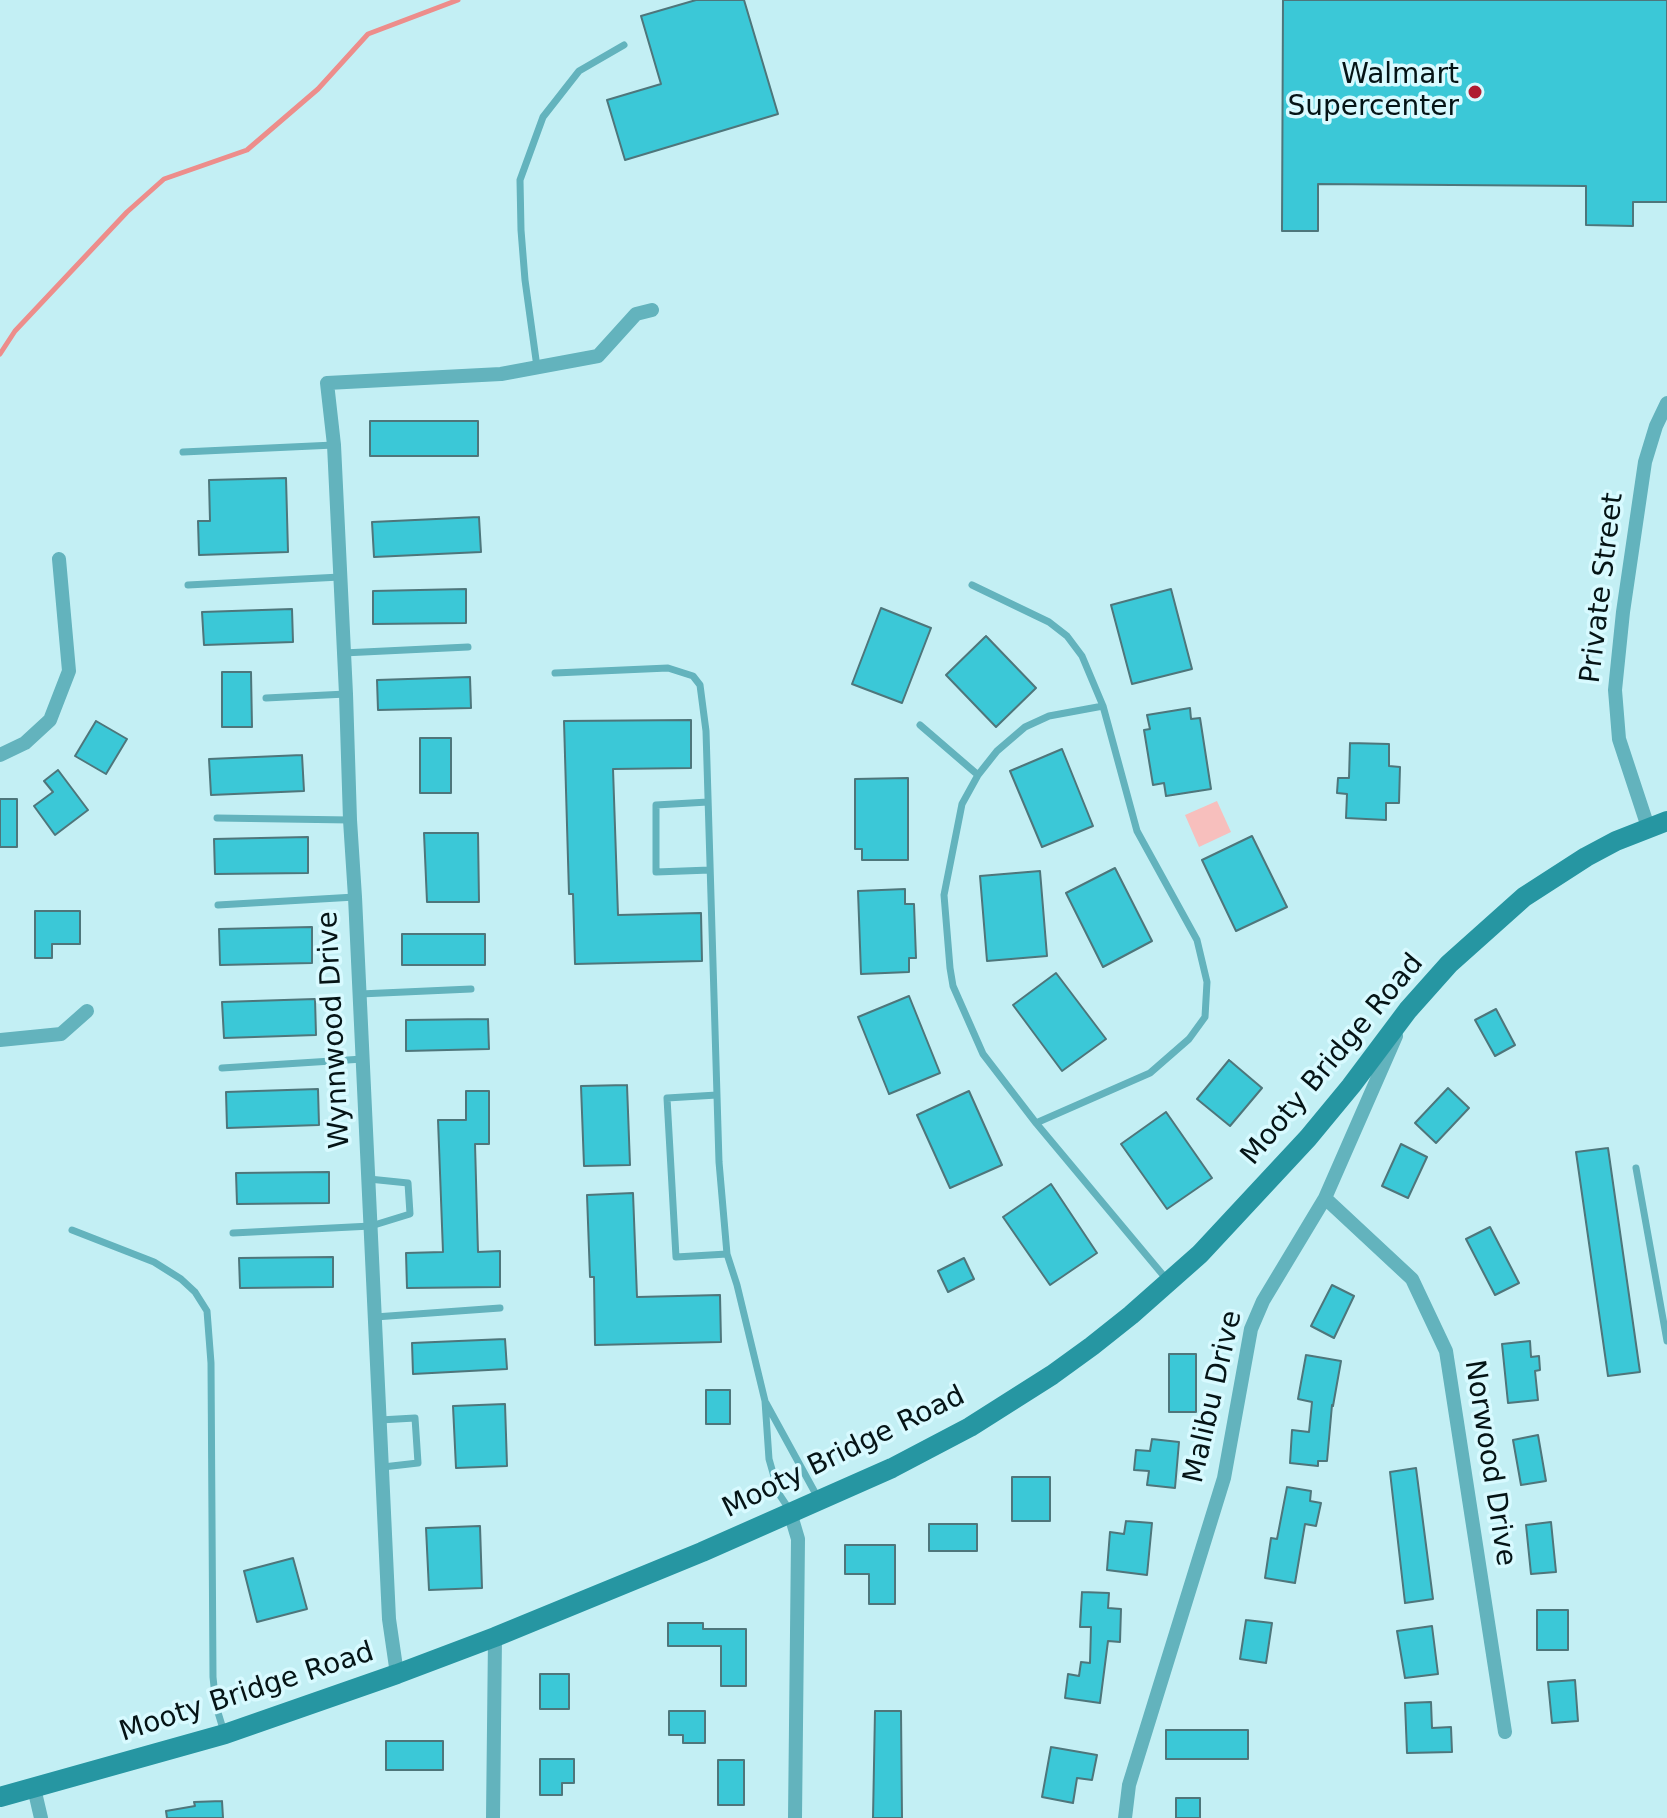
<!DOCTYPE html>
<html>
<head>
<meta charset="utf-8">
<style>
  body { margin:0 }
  canvas { display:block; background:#c3eff4 }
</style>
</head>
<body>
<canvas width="1667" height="1818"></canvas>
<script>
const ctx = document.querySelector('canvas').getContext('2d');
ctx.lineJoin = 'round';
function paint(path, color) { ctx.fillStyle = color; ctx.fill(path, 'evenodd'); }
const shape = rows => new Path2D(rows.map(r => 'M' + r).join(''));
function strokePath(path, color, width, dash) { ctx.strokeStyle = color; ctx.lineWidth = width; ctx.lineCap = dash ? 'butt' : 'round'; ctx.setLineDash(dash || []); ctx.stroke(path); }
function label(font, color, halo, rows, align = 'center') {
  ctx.font = font + ' "DejaVu Sans",sans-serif'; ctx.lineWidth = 7; ctx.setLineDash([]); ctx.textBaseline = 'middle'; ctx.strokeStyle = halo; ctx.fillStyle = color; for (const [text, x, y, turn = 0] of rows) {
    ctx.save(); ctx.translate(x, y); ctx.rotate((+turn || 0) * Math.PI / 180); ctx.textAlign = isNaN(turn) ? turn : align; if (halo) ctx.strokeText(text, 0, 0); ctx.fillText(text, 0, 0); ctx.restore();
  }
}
const green = shape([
  [1217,801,1231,832,1199,847,1185,815]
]);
const stream = shape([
  [0,354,15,331,127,212,164,179,247,150,318,89,368,34,458,0]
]);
const building = shape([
  [696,0,744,0,778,114,625,160,607,100,661,84,641,16,696,0],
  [1283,0,1667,0,1667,202,1633,202,1633,226,1586,225,1586,186,1318,184,1318,231,1282,231,1283,0],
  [370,421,478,421,478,456,370,456,370,421],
  [286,478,288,552,199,555,198,521,210,521,209,480,286,478],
  [479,517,481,552,374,557,372,522,479,517],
  [466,589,466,623,373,624,373,591,466,589],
  [1171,589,1192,669,1132,684,1111,605,1171,589],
  [881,608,931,628,902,703,852,684,881,608],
  [292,609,293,642,204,645,202,612,292,609],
  [986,636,1036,688,996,727,946,675,986,636],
  [222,672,251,672,252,727,222,727,222,672],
  [470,677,471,708,378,710,377,680,470,677],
  [1190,708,1191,719,1200,718,1211,789,1166,796,1164,783,1153,785,1144,730,1150,729,1147,715,1190,708],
  [691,720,691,768,613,769,618,915,701,913,702,961,575,964,573,894,569,894,564,721,691,720],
  [96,721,127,739,106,774,75,756,96,721],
  [420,738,451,738,451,793,420,793,420,738],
  [1350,743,1389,744,1389,766,1400,767,1399,803,1386,803,1386,820,1346,818,1347,794,1337,793,1338,778,1349,778,1350,743],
  [1062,749,1093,826,1042,847,1010,771,1062,749],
  [302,755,304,791,211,795,209,759,302,755],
  [58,770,88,810,55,835,34,806,53,792,44,781,58,770],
  [908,778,908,860,862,860,862,849,855,849,855,779,908,778],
  [0,799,17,799,17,847,0,847,0,799],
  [424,833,478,833,479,902,427,902,424,833],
  [1252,836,1287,907,1236,931,1202,860,1252,836],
  [308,837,308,873,215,874,214,839,308,837],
  [1115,868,1152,941,1103,967,1066,893,1115,868],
  [1040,871,1047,956,987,961,980,876,1040,871],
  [905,889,905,904,914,904,916,958,909,958,909,972,861,974,858,891,905,889],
  [35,911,80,911,80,944,52,944,52,958,35,958,35,911],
  [312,927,312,963,220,965,219,929,312,927],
  [402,934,485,934,485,965,402,965,402,934],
  [1056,973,1106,1039,1062,1071,1013,1005,1056,973],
  [909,996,940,1073,889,1094,858,1017,909,996],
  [315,999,316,1035,224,1038,222,1002,315,999],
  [1496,1009,1515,1045,1495,1056,1475,1020,1496,1009],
  [488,1019,489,1049,406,1051,406,1020,488,1019],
  [1229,1060,1262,1088,1230,1126,1197,1099,1229,1060],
  [627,1085,630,1165,584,1166,581,1086,627,1085],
  [1448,1088,1469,1108,1436,1143,1415,1123,1448,1088],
  [318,1089,319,1125,227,1128,226,1092,318,1089],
  [466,1091,489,1091,489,1144,475,1144,478,1252,500,1251,500,1287,407,1288,406,1253,443,1252,438,1120,466,1120,466,1091],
  [969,1091,1002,1165,950,1188,917,1115,969,1091],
  [1166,1112,1212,1178,1167,1209,1121,1144,1166,1112],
  [1401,1144,1427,1157,1408,1198,1382,1186,1401,1144],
  [1608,1148,1640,1372,1608,1376,1576,1152,1608,1148],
  [329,1172,329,1203,237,1204,236,1173,329,1172],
  [1051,1184,1097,1253,1050,1285,1003,1217,1051,1184],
  [633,1193,637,1297,720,1295,721,1342,595,1345,594,1277,590,1277,587,1195,633,1193],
  [1490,1227,1519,1283,1495,1295,1466,1239,1490,1227],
  [333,1257,333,1287,240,1288,239,1258,333,1257],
  [964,1258,974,1279,948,1292,938,1271,964,1258],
  [1332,1285,1354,1296,1334,1338,1311,1326,1332,1285],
  [505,1339,507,1369,413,1374,412,1343,505,1339],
  [1530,1341,1531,1357,1539,1356,1540,1370,1535,1371,1538,1400,1508,1403,1502,1344,1530,1341],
  [1169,1354,1196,1354,1196,1412,1169,1412,1169,1354],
  [1306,1355,1341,1361,1333,1406,1332,1405,1327,1461,1318,1461,1318,1466,1290,1463,1292,1430,1309,1432,1312,1402,1298,1399,1306,1355],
  [706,1390,730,1390,730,1424,706,1424,706,1390],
  [505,1404,507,1466,456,1468,453,1406,505,1404],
  [1538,1435,1546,1481,1521,1485,1513,1440,1538,1435],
  [1152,1439,1179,1442,1175,1488,1147,1485,1149,1471,1134,1470,1136,1450,1150,1451,1152,1439],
  [1416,1468,1433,1599,1405,1603,1390,1472,1416,1468],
  [1012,1477,1050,1477,1050,1521,1012,1521,1012,1477],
  [1287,1487,1311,1491,1310,1501,1321,1503,1316,1526,1305,1524,1295,1583,1265,1578,1271,1538,1277,1539,1287,1487],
  [1126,1521,1152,1523,1147,1575,1107,1570,1110,1532,1124,1534,1126,1521],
  [1551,1522,1556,1572,1531,1574,1526,1525,1551,1522],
  [929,1524,977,1524,977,1551,929,1551,929,1524],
  [480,1526,482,1588,429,1590,426,1528,480,1526],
  [845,1545,895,1545,895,1604,869,1604,869,1574,845,1574,845,1545],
  [293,1558,307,1609,257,1622,244,1571,293,1558],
  [1082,1592,1109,1593,1108,1608,1121,1609,1120,1642,1108,1641,1100,1703,1065,1698,1068,1674,1079,1676,1081,1662,1090,1663,1091,1627,1080,1627,1082,1592],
  [1537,1610,1568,1610,1568,1650,1537,1650,1537,1610],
  [1246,1620,1272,1623,1266,1663,1240,1659,1246,1620],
  [668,1623,703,1623,703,1629,746,1629,746,1686,721,1686,721,1646,668,1646,668,1623],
  [1432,1626,1438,1674,1405,1678,1397,1631,1432,1626],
  [540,1674,569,1674,569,1709,540,1709,540,1674],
  [1575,1680,1578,1721,1552,1723,1548,1682,1575,1680],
  [1431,1702,1432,1728,1451,1727,1452,1752,1407,1753,1405,1703,1431,1702],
  [669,1711,705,1711,705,1743,683,1743,683,1735,669,1735,669,1711],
  [875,1711,901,1711,902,1818,873,1818,875,1711],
  [1166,1730,1248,1730,1248,1759,1166,1759,1166,1730],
  [386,1741,443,1741,443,1770,386,1770,386,1741],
  [1051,1747,1097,1755,1092,1780,1077,1778,1073,1803,1042,1797,1051,1747],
  [540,1759,574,1759,574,1783,562,1783,562,1795,540,1795,540,1759],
  [718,1760,744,1760,744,1805,718,1805,718,1760],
  [1176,1798,1200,1798,1200,1818,1176,1818,1176,1798],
  [222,1801,223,1818,167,1818,166,1811,195,1806,194,1802,222,1801]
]);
const lane = shape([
  [537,367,525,280,521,230,520,180,543,117,579,71,624,45],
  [183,452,334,445],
  [188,585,340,577],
  [972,585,1049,622,1067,636,1082,656,1103,706,1137,831,1197,940,1207,982,1205,1017,1189,1039,1150,1073,1036,1123],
  [343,653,468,647],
  [555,673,668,668,693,676,700,685,706,731,719,1162,727,1254,737,1285,765,1401,769,1459,779,1494,789,1509],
  [266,698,346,694],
  [1103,706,1049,716,1025,727,997,751,978,775,962,804,944,895,950,968,953,986,983,1054,1036,1123,1168,1281],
  [920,725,978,775],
  [708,802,656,805,656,872,710,870],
  [217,818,350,820],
  [218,905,355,897],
  [360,994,471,989],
  [222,1068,363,1059],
  [717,1095,667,1098,676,1257,727,1254],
  [1636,1168,1667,1341],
  [72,1230,154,1262,181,1279,195,1292,207,1311,211,1363,213,1677,216,1706,224,1732],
  [233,1233,371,1226,410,1214,408,1183,369,1179],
  [375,1317,500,1308],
  [766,1403,818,1498],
  [380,1420,415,1418,418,1463,383,1467]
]);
const street = shape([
  [0,755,25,743,50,720,69,671,59,559],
  [1648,827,1619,739,1615,690,1623,612,1645,462,1656,426,1667,403],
  [0,1040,61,1034,87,1011],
  [1325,1198,1412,1279,1446,1351,1505,1732],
  [790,1512,798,1539,795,1818],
  [397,1674,389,1619,355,897,350,820,346,694,334,445,327,383,501,374,598,356,636,314,652,310],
  [34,1788,41,1818],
  [493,1818,495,1637],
  [1125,1818,1129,1785,1224,1478,1251,1329,1263,1301,1325,1198,1396,1036]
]);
const secondary = shape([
  [0,1797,225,1734,397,1674,495,1637,702,1552,892,1468,970,1427,1052,1375,1092,1346,1131,1315,1200,1254,1308,1138,1351,1086,1408,1010,1449,964,1524,897,1586,857,1616,841,1667,821]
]);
const markers = [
  [1475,92,8,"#af1c30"]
];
const poiNames = [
  ["Walmart",1459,76],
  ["Supercenter",1459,108]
];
const streetNames = [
  ["Private Street",1603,588,-83],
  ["Wynnwood Drive",335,1030,-93],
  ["Mooty Bridge Road",1333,1060,-50],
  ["Malibu Drive",1214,1397,-77],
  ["Mooty Bridge Road",844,1453,-26],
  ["Norwood Drive",1489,1463,81],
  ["Mooty Bridge Road",247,1693,-18]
];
paint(green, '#f7bfbd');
strokePath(stream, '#ed8d8b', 5);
paint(building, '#3bc8d7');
strokePath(building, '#4e767b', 2);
strokePath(lane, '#63b3bd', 7);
strokePath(street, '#63b3bd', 14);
strokePath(secondary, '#2696a2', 20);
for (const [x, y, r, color] of markers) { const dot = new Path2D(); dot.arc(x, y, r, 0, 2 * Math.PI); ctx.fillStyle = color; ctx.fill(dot); strokePath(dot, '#d8faff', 3); }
label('28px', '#051416', '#d8faff', poiNames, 'right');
label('28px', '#051416', '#d8faff', streetNames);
</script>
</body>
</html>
